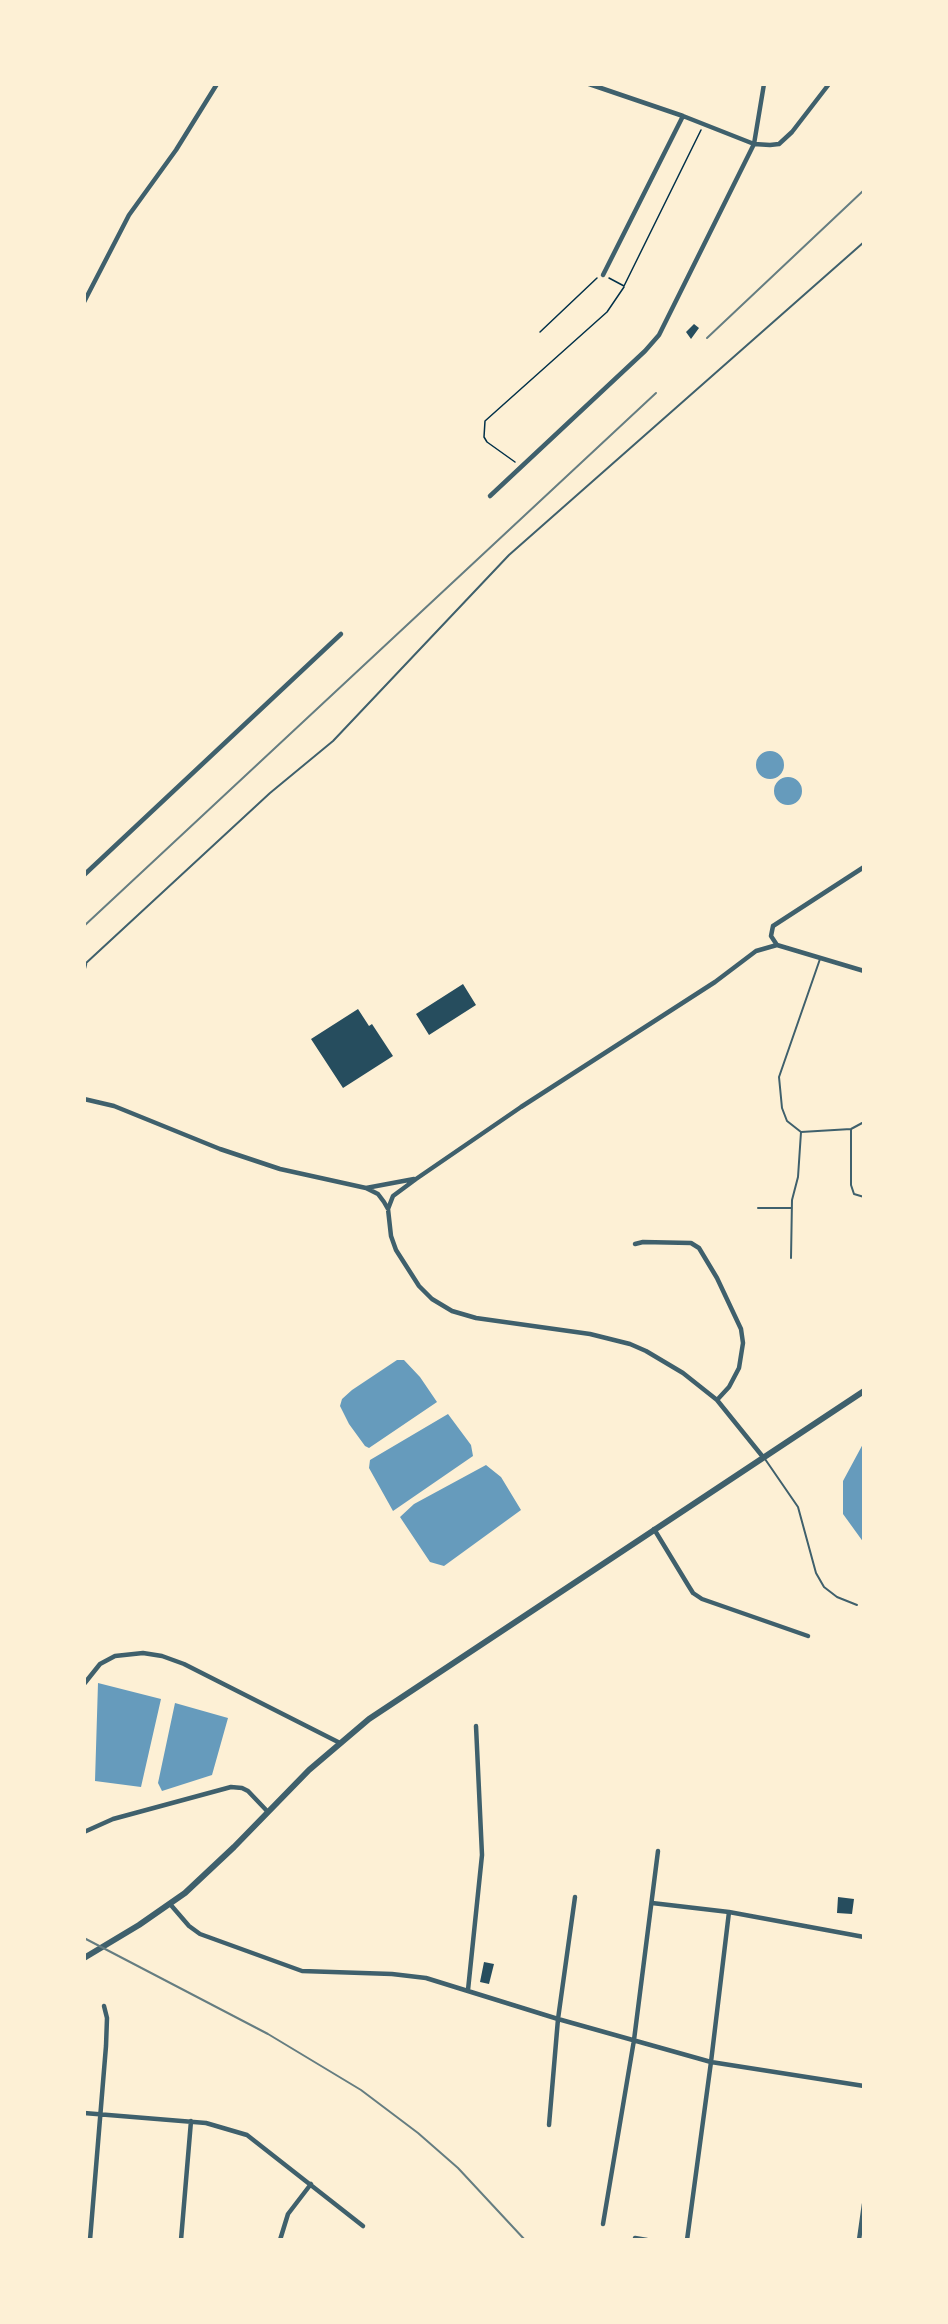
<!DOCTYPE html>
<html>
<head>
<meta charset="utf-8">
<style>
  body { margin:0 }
  #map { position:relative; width:948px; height:2324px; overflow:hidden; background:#fdf0d5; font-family:Raleway,sans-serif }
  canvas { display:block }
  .frame { position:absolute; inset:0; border:86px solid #fdf0d5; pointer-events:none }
</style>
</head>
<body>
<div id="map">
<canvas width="948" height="2324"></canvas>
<div class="frame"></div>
</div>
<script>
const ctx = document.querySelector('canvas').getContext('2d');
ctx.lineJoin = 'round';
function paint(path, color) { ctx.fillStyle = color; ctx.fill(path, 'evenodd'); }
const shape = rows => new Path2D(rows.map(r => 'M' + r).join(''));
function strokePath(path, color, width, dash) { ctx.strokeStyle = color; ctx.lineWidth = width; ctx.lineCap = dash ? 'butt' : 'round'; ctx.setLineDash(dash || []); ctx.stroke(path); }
const water = shape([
  '756 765a14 14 0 1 1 28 0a14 14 0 1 1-28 0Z',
  '774 791a14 14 0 1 1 28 0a14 14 0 1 1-28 0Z',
  [397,1360,404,1360,420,1377,437,1402,369,1448,365,1446,349,1424,340,1406,342,1399,352,1390],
  [448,1414,471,1445,473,1456,393,1511,369,1468,370,1460],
  [864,1442,864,1543,843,1514,843,1481],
  [486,1465,501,1477,521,1510,444,1566,430,1562,400,1517,414,1504],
  [98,1683,161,1699,141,1787,95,1781],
  [175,1703,228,1718,212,1775,162,1791,158,1783]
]);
const building = shape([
  [694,324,699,328,691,339,686,332],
  [463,984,476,1005,429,1035,416,1014],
  [358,1009,369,1026,372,1024,393,1056,343,1088,311,1039],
  [838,1897,854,1899,852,1914,837,1913],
  [484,1962,494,1964,489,1984,480,1982]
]);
const path = shape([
  [609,278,624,286,701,130],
  [540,332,597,278],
  [515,462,487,442,484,437,485,421,607,312,624,287]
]);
const service = shape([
  [820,959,779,1077,782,1108,787,1121,801,1132,851,1129,864,1122],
  [85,964,270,793,333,741,509,555,864,242],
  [851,1129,851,1185,854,1194,864,1197],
  [758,1208,792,1208],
  [791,1258,792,1200,798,1177,801,1132],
  [765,1459,798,1507,816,1573,824,1587,837,1597,857,1605]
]);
const minor = shape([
  [589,84,683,116,754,144,770,145,779,144,792,132,829,84],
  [603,275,683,116],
  [84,302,129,215,176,150,217,84],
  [490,496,645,351,659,335,754,144,764,84],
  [84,875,341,634],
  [777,945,771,936,773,926,864,867],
  [84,968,85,964],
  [84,1099,114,1106,220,1149,280,1169,366,1188,414,1179],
  [366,1188,378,1194,384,1202,388,1209,391,1236,396,1250,419,1286,432,1299,452,1311,476,1318,590,1334,630,1344,646,1351,683,1373,717,1400,763,1457],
  [388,1209,393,1196,416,1179,521,1107,715,982,756,951,777,945,864,971],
  [635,1244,643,1242,691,1243,699,1248,717,1278,741,1329,743,1343,739,1368,729,1387,717,1400],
  [654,1529,688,1585,693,1593,702,1599,808,1636],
  [84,1684,100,1664,115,1656,143,1653,162,1656,184,1664,340,1743],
  [84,1832,113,1819,231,1787,242,1788,248,1791,268,1812],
  [652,1903,729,1912,864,1937],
  [170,1904,189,1926,200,1934,302,1971,392,1974,426,1978,558,2019,711,2062,864,2086],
  [468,1990,482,1855,476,1726],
  [84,2113,206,2123,247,2135,363,2226],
  [549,2125,558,2019,575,1897],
  [603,2224,634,2040,658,1851],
  [635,2238,647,2240],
  [90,2240,106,2046,107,2018,104,2006],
  [181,2240,191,2121],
  [280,2240,288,2214,311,2184],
  [687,2240,711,2062,729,1912],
  [859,2240,864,2204]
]);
const tertiary = shape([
  [84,1958,139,1925,185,1893,234,1847,309,1770,369,1719,864,1391]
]);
const rail = shape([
  [707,338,864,190],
  [84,926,656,393],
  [84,1938,268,2034,361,2090,418,2133,458,2168,525,2240]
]);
paint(water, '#669bbc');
paint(building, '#264d5e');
strokePath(path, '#003049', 1.5);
strokePath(service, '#3f606c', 2);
strokePath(minor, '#3f606c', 4.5);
strokePath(tertiary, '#3f606c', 6);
strokePath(rail, '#657d81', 2);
</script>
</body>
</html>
